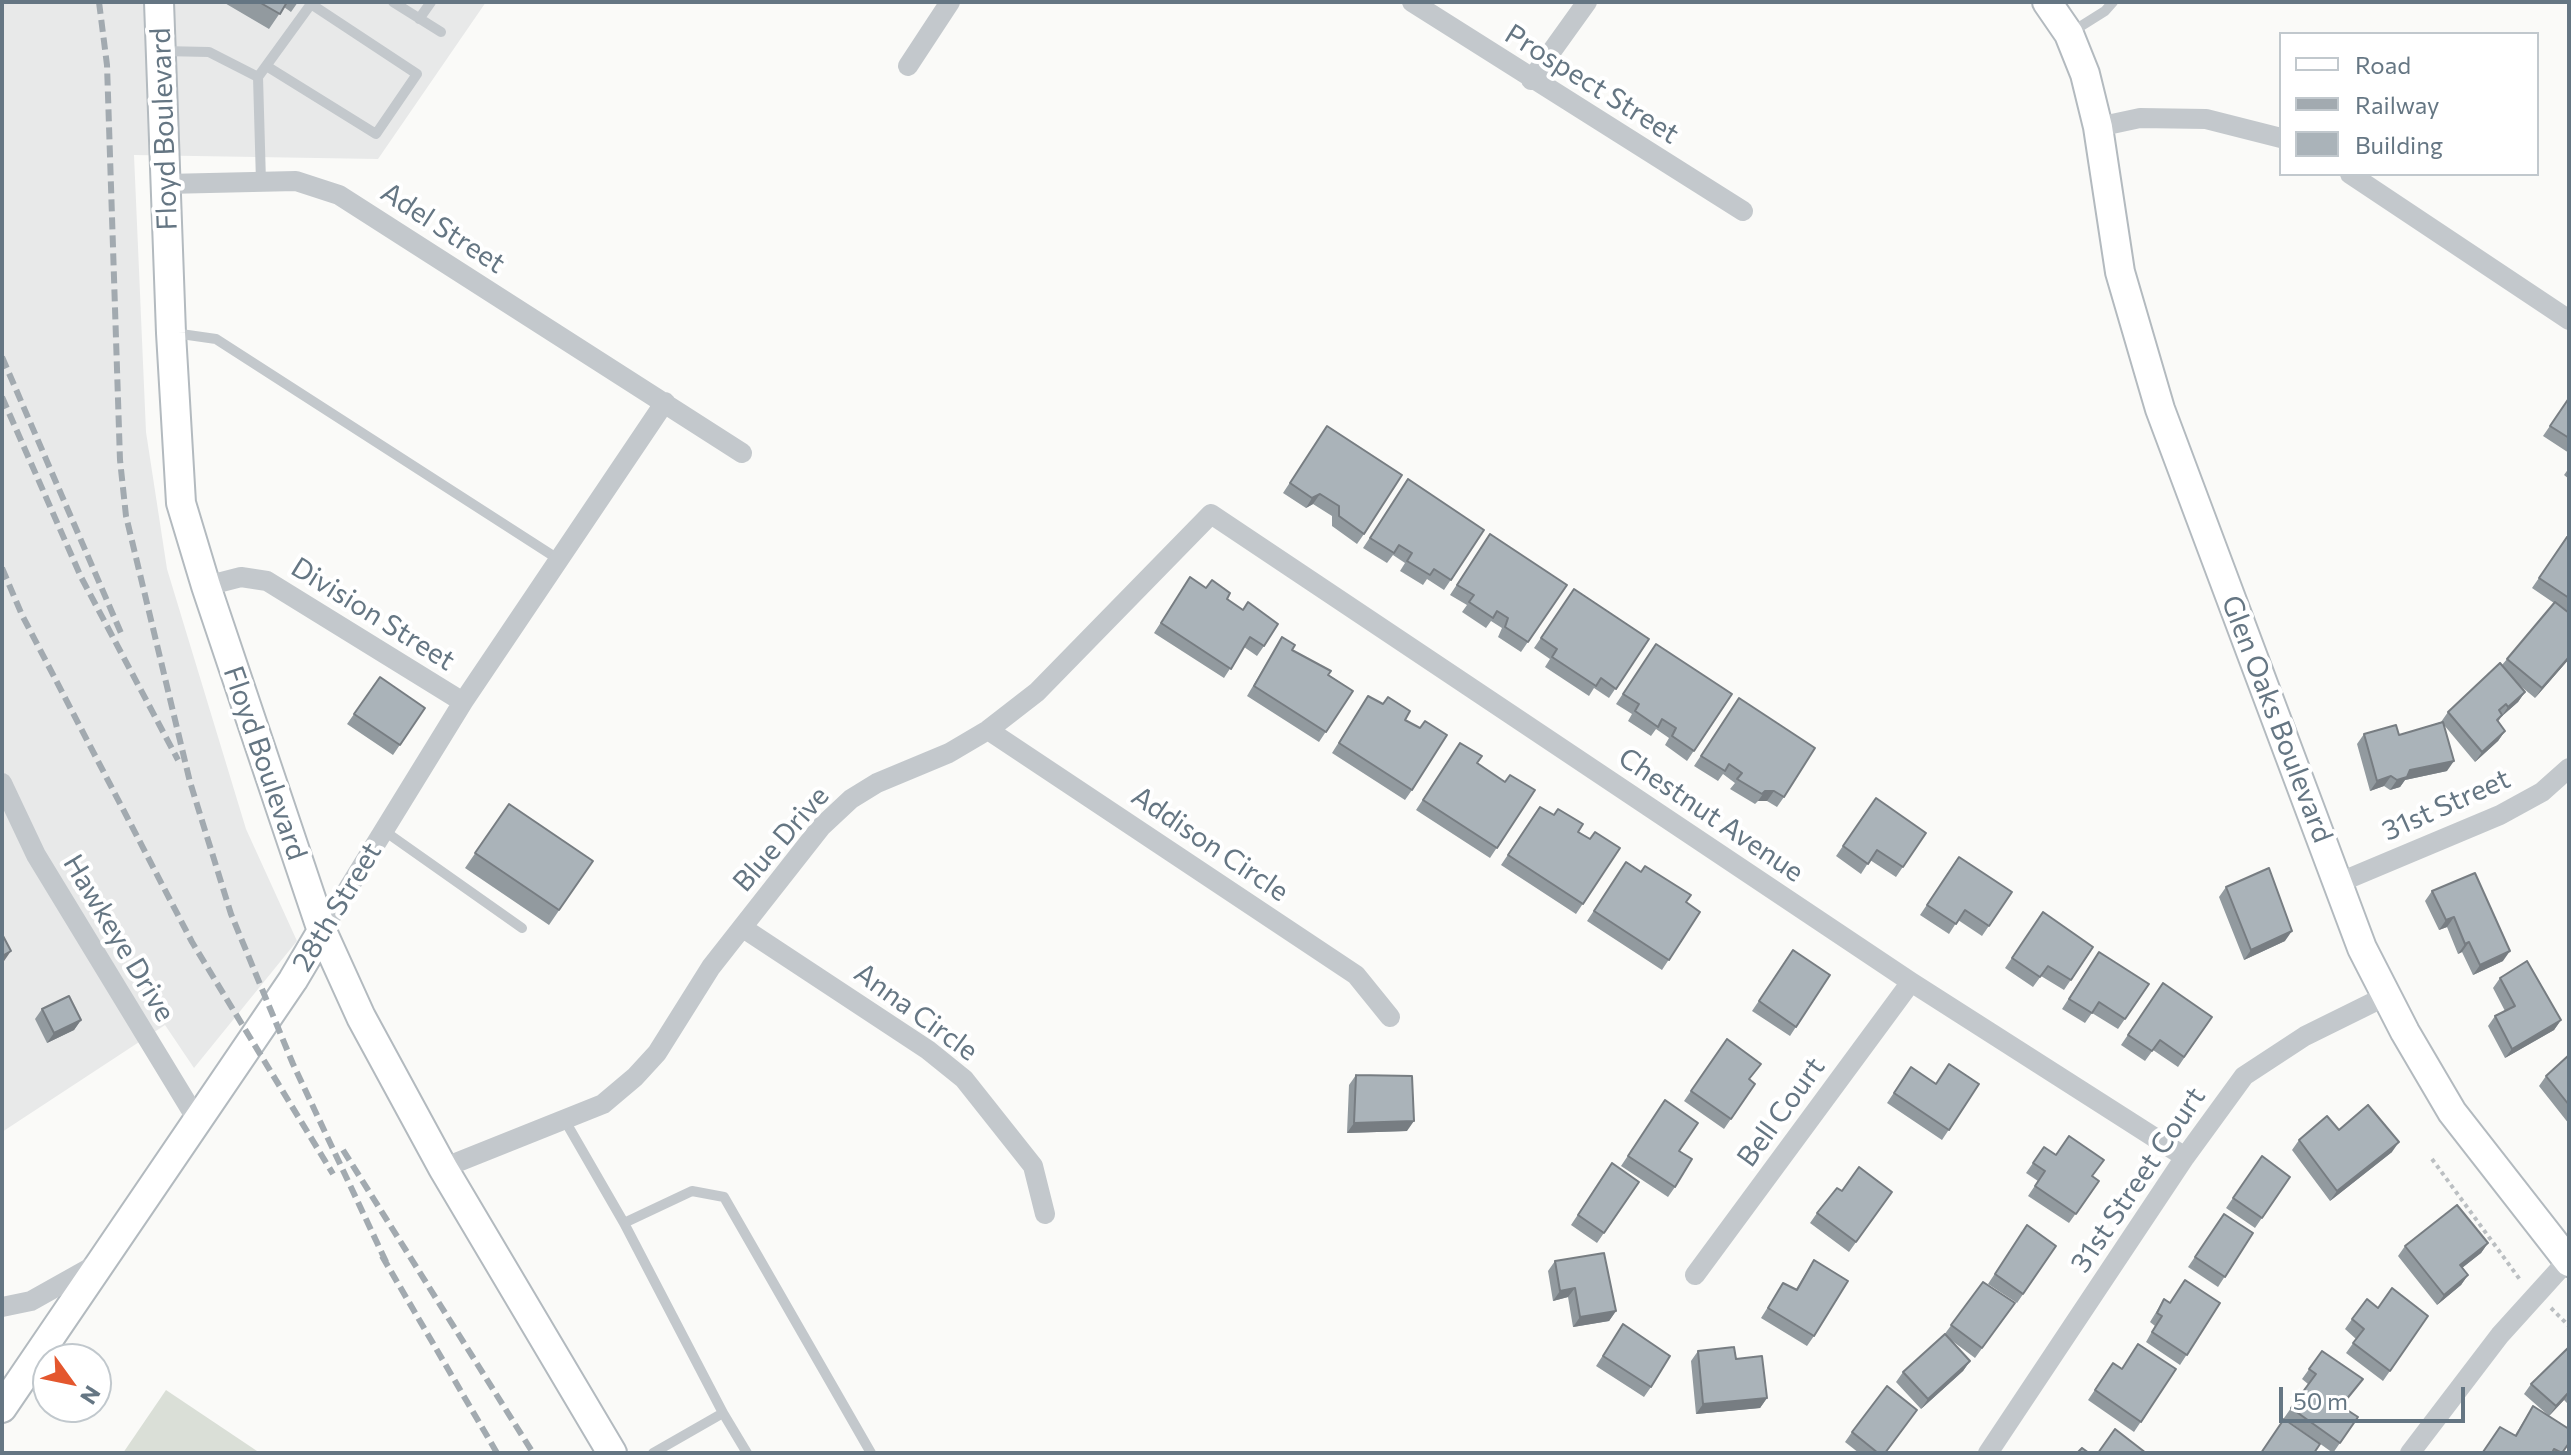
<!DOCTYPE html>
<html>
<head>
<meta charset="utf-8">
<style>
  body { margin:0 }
  #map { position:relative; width:2571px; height:1455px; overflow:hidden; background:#fafaf8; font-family:Commissioner,sans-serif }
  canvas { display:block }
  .frame { position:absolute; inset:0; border:4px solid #657683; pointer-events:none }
  .legend { position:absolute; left:2279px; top:32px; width:260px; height:144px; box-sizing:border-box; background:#fff; border:2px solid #c1c8cd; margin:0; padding:10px 14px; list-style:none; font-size:24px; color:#657683 }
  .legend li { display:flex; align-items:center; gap:16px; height:40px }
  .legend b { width:40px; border:2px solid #c1c8cd }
  .north { position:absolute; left:32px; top:1343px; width:80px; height:80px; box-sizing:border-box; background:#fff; border:2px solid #c1c8cd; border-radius:50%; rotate:123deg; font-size:22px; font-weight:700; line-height:32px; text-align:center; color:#657683 }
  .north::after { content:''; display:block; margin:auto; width:28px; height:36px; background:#e4572e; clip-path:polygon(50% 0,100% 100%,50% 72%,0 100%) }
  .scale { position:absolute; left:2279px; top:1387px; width:186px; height:36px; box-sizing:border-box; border:4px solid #657683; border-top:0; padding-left:10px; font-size:24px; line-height:28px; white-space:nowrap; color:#657683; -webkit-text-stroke:6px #fff; paint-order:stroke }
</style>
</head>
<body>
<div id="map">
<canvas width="2571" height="1455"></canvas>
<div class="frame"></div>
<ul class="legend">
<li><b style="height:10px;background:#fff"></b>Road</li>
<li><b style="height:10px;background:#a2aab0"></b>Railway</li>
<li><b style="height:22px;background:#aab3b9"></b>Building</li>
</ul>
<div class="north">N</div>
<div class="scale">50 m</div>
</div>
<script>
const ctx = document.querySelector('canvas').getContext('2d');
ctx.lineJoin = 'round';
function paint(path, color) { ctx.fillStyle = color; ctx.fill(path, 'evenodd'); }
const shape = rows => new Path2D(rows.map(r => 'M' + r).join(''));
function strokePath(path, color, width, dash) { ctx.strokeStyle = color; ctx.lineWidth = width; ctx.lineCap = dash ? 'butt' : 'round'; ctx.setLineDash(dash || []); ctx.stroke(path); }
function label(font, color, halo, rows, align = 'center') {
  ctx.font = font + ' Commissioner,sans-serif'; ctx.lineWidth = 8; ctx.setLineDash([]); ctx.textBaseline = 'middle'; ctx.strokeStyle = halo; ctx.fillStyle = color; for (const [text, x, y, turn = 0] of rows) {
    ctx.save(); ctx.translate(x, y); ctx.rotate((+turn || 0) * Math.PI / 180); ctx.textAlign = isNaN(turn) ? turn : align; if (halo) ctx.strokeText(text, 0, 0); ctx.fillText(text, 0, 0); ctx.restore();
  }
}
const built = shape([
  [2,2,486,2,378,159,134,155,146,432,167,569,246,829,297,941,194,1068,165,1025,2,1132]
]);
const green = shape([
  [166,1390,260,1453,123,1453]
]);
const path = shape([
  [2432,1159,2521,1281],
  [2551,1308,2569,1326]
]);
const lane = shape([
  [393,2,441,32],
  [419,19,431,2],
  [2070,33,2105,11,2113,2],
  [162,51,209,52,258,77],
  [261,182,258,77,311,4,417,74,376,134,268,67],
  [174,333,216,339,558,559],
  [383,830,522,928],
  [564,1119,624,1223,723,1413,653,1453],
  [624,1223,692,1191,724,1197,871,1453],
  [723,1413,747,1453]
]);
const street = shape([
  [1412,2,1743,211],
  [908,66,950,2],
  [1531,80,1587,2],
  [2098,127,2140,118,2206,119,2281,138],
  [2350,174,2569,320],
  [166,184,296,181,339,195,742,453],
  [206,586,241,577,267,581,463,702],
  [988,730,1356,975,1390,1017],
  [2,783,36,855,196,1118],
  [2338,883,2500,815,2542,792,2569,768],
  [743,928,928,1050,964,1079,1033,1166,1045,1214],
  [322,931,463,702,665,402],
  [443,1168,603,1104,635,1077,657,1053,711,967,821,827,851,799,877,783,949,753,988,730,1037,692,1211,514,1911,982,2185,1157],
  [1695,1275,1911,982],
  [2,1307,31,1301,97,1264],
  [1988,1453,2185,1157,2244,1076,2305,1036,2386,996],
  [2410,1453,2500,1335,2568,1260]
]);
const secondary = shape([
  [159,2,171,333,181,503,206,586,322,931,361,1017,443,1168,612,1453],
  [2047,2,2069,34,2085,74,2098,127,2120,272,2160,409,2362,948,2405,1032,2452,1112,2569,1262],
  [2,1408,293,980,322,931]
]);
const rail = shape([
  [99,2,107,65,120,460,126,516,190,782,231,914,293,1064,388,1266],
  [2,357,121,633],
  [2,397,81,577,178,760],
  [2,568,22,615,192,942,333,1174],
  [343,1150,533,1453],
  [382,1256,497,1453]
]);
const wall = shape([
  [223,2,298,2,291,12,284,7,269,29],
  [2569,398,2569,453,2543,436],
  [1327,426,1364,534,1357,544,1332,526,1332,516,1313,504,1306,508,1283,493],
  [2569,468,2569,479,2564,475],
  [1408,479,1484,530,1444,590,1427,579,1423,585,1400,571,1405,563,1393,555,1387,563,1363,548],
  [1490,534,1567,585,1521,652,1498,637,1502,628,1491,621,1486,628,1462,612,1467,605,1450,595],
  [2567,537,2569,539,2569,659,2535,698,2517,683,2525,692,2518,702,2501,717,2498,722,2505,731,2498,741,2475,762,2444,725,2447,771,2405,780,2400,787,2390,790,2384,786,2370,791,2357,744,2364,734,2399,735,2441,722,2448,712,2502,665,2554,603,2532,588],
  [1190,577,1206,588,1264,646,1257,656,1244,647,1224,678,1154,633],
  [1574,589,1649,639,1609,698,1594,688,1589,696,1545,667,1550,659,1534,648],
  [1282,637,1292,650,1353,691,1319,742,1247,696],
  [1656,644,1732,694,1687,761,1665,745,1669,738,1656,729,1651,736,1628,721,1632,714,1616,704],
  [380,677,425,708,393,755,347,724],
  [1368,696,1405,720,1412,790,1405,800,1332,753],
  [1739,698,1784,797,1777,807,1767,801,1758,801,1755,804,1730,789,1735,783,1723,774,1718,781,1694,766],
  [1460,743,1477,763,1505,782,1535,790,1490,858,1416,810],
  [1876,798,1926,833,1896,877,1870,860,1861,874,1836,856],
  [509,804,593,861,549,925,465,868],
  [1540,807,1590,839,1620,848,1576,914,1501,865],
  [1959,857,2012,892,1982,936,1958,920,1949,934,1920,915],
  [1626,862,1700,912,1662,970,1587,921],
  [2226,887,2285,941,2244,960,2219,897],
  [2432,891,2503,961,2473,975,2462,952,2458,954,2447,927,2439,930,2425,901],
  [2043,912,2093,947,2064,990,2041,976,2033,987,2005,968],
  [1793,950,1830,975,1790,1036,1752,1011],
  [2092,962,2149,984,2118,1029,2092,1013,2085,1023,2062,1009],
  [2500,978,2561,1020,2554,1030,2505,1058,2488,1026,2495,1016,2505,1011,2493,988],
  [2163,983,2212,1017,2178,1067,2153,1050,2145,1061,2121,1045],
  [42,1009,81,1020,74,1030,47,1043,35,1019],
  [1727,1039,1750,1080,1755,1084,1724,1129,1684,1101],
  [2569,1055,2569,1124,2539,1086,2546,1076],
  [1911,1067,1935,1084,1979,1084,1942,1140,1887,1103],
  [1356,1075,1407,1131,1347,1133,1349,1085],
  [1665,1100,1679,1151,1675,1187,1668,1197,1621,1166],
  [2339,1130,2392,1152,2330,1201,2292,1150,2299,1140],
  [2056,1155,2099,1181,2069,1223,2028,1196,2038,1181,2026,1173,2037,1157],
  [2262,1156,2290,1177,2255,1228,2226,1208],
  [1612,1163,1639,1182,1597,1243,1571,1225],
  [1842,1191,1892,1192,1849,1252,1810,1223,1817,1213],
  [2224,1214,2253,1233,2218,1287,2188,1267],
  [2027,1225,2056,1246,2017,1303,1988,1284],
  [2488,1243,2481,1253,2462,1268,2468,1275,2461,1285,2437,1305,2398,1256,2405,1246],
  [1814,1260,1814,1336,1807,1346,1761,1318,1783,1283,1796,1289],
  [1555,1261,1616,1311,1609,1321,1573,1327,1568,1297,1553,1301,1548,1271],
  [1983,1282,2015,1303,1975,1358,1951,1340,1970,1361,1963,1371,1921,1409,1896,1382,1903,1372,1944,1335],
  [2164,1299,2170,1303,2220,1303,2180,1365,2146,1342,2155,1326,2150,1322],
  [2378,1308,2428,1316,2383,1381,2346,1353,2356,1339,2345,1329,2352,1319],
  [1623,1324,1651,1387,1644,1397,1596,1366],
  [2569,1347,2569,1405,2564,1400,2549,1416,2524,1394,2531,1384],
  [1698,1351,1736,1359,1767,1398,1760,1408,1696,1414,1691,1361],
  [2322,1351,2342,1407,2358,1417,2333,1453,2284,1418,2308,1384,2302,1379],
  [2113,1363,2121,1368,2176,1369,2134,1432,2088,1400],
  [2533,1406,2562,1453,2482,1453,2500,1427,2515,1435],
  [1852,1432,1885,1453,1859,1453,1845,1442]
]);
const shadedWall = shape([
  [1320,494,1313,504,1306,508,1312,498],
  [2569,657,2569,659,2535,698,2542,688],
  [2525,692,2518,702,2501,717,2508,707],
  [2505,731,2498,741,2475,762,2482,752],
  [2454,761,2447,771,2405,780,2400,787,2390,790,2397,780,2410,770],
  [2391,776,2384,786,2370,791,2377,781],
  [1765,791,1774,791,1767,801,1758,801],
  [2454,917,2447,927,2439,930,2446,920],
  [2292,931,2285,941,2244,960,2251,950],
  [2469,942,2462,952,2458,954,2465,944],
  [11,951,2,964,2,956],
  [2510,951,2503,961,2473,975,2480,965],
  [81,1020,74,1030,47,1043,54,1033],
  [2561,1020,2554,1030,2505,1058,2512,1049],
  [1414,1121,1407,1131,1347,1133,1354,1123],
  [2399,1142,2392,1152,2330,1201,2337,1191],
  [2488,1243,2481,1253,2453,1275,2460,1265],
  [2468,1275,2461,1285,2437,1305,2444,1295],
  [1575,1288,1568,1297,1553,1301,1560,1291],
  [1616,1311,1609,1321,1573,1327,1580,1317],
  [1970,1361,1963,1371,1921,1409,1928,1399],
  [2569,1392,2564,1400,2549,1416,2556,1406],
  [1767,1398,1760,1408,1696,1414,1703,1404]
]);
const building = shape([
  [259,2,287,2,280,14,259,2],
  [2569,398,2569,438,2550,426,2569,398],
  [1327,426,1402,475,1364,534,1339,516,1339,506,1320,494,1312,498,1290,483,1327,426],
  [1408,479,1484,530,1451,580,1434,569,1430,575,1407,561,1412,553,1399,545,1394,553,1370,538,1408,479],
  [1490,534,1567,585,1528,642,1505,627,1508,618,1497,611,1493,618,1469,602,1474,595,1457,585,1490,534],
  [2567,537,2569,539,2569,598,2539,578,2567,537],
  [1190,577,1206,588,1212,580,1230,593,1227,599,1243,610,1248,602,1278,624,1264,646,1250,637,1231,669,1161,623,1190,577],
  [1574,589,1649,639,1616,689,1601,678,1596,686,1552,657,1557,649,1541,638,1574,589],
  [2555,602,2569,613,2569,657,2542,688,2507,659,2555,602],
  [1282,637,1295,645,1292,650,1331,671,1328,675,1353,691,1326,732,1254,686,1282,637],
  [1656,644,1732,694,1694,751,1672,736,1676,728,1662,719,1658,727,1635,711,1639,704,1623,694,1656,644],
  [2500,663,2525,692,2508,707,2506,704,2499,710,2502,715,2497,720,2505,731,2482,752,2448,712,2500,663],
  [380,677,425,708,400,745,354,714,380,677],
  [1368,696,1383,704,1388,697,1410,711,1405,720,1420,728,1425,721,1447,735,1412,790,1339,743,1368,696],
  [1739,698,1815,748,1784,797,1774,791,1765,791,1762,794,1737,779,1742,773,1729,764,1725,771,1701,756,1739,698],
  [2443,722,2454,761,2410,770,2407,777,2397,780,2391,776,2377,781,2364,734,2396,725,2399,735,2443,722],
  [1460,743,1482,756,1477,763,1505,782,1510,775,1535,790,1497,848,1423,800,1460,743],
  [1876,798,1926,833,1903,867,1877,850,1868,864,1843,846,1876,798],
  [509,804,593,861,559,910,475,853,509,804],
  [1540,807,1554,815,1558,809,1583,824,1578,832,1590,839,1595,832,1620,848,1583,904,1508,855,1540,807],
  [1959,857,2012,892,1989,926,1965,910,1956,924,1927,905,1959,857],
  [1626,862,1641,872,1645,866,1691,895,1686,902,1700,912,1669,960,1594,911,1626,862],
  [2269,868,2292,931,2251,950,2226,887,2269,868],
  [2475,873,2510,951,2480,965,2469,942,2465,944,2454,917,2446,920,2432,891,2475,873],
  [2043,912,2093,947,2071,980,2048,966,2040,977,2012,958,2043,912],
  [2,934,11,951,2,956,2,934],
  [1793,950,1830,975,1796,1027,1759,1001,1793,950],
  [2099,952,2149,984,2125,1019,2099,1002,2092,1013,2069,999,2099,952],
  [2527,961,2561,1020,2512,1049,2495,1016,2515,1006,2500,978,2527,961],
  [2163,983,2212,1017,2184,1057,2160,1040,2152,1051,2128,1035,2163,983],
  [69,996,81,1020,54,1033,42,1009,69,996],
  [1727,1039,1761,1064,1749,1079,1755,1084,1731,1119,1691,1091,1727,1039],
  [2569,1055,2569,1105,2546,1076,2569,1055],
  [1949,1064,1979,1084,1949,1130,1894,1093,1911,1067,1936,1084,1949,1064],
  [1356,1075,1412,1076,1414,1121,1354,1123,1356,1075],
  [1665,1100,1698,1123,1679,1151,1692,1159,1675,1187,1628,1156,1665,1100],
  [2368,1105,2399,1142,2337,1191,2299,1140,2327,1116,2339,1130,2368,1105],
  [2069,1136,2104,1160,2092,1176,2099,1181,2076,1214,2035,1186,2045,1171,2033,1163,2044,1147,2056,1155,2069,1136],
  [2262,1156,2290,1177,2262,1218,2233,1198,2262,1156],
  [1612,1163,1639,1182,1604,1233,1578,1215,1612,1163],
  [1859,1167,1892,1192,1856,1242,1817,1213,1837,1188,1842,1191,1859,1167],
  [2457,1205,2488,1243,2460,1265,2468,1275,2444,1295,2405,1246,2457,1205],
  [2224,1214,2253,1233,2225,1277,2195,1257,2224,1214],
  [2027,1225,2056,1246,2023,1294,1995,1274,2027,1225],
  [1604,1253,1616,1311,1580,1317,1575,1288,1560,1291,1555,1261,1604,1253],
  [1814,1260,1848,1281,1814,1336,1768,1308,1783,1283,1797,1290,1814,1260],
  [2185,1280,2220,1303,2187,1355,2152,1332,2162,1316,2157,1313,2164,1299,2170,1303,2185,1280],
  [1983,1282,2015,1303,1982,1348,1951,1325,1983,1282],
  [2392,1288,2428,1316,2390,1371,2353,1343,2364,1329,2352,1319,2367,1299,2378,1308,2392,1288],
  [1623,1324,1670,1356,1651,1387,1603,1356,1623,1324],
  [1945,1334,1970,1361,1928,1399,1903,1372,1945,1334],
  [2138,1344,2176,1369,2141,1422,2095,1390,2113,1363,2122,1369,2138,1344],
  [1734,1347,1736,1359,1762,1356,1767,1398,1703,1404,1698,1351,1734,1347],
  [2569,1347,2569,1392,2556,1406,2531,1384,2569,1347],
  [2322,1351,2363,1379,2341,1406,2358,1417,2340,1443,2291,1408,2316,1374,2309,1369,2322,1351],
  [1887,1386,1917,1410,1885,1453,1878,1453,1852,1432,1887,1386],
  [2533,1406,2569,1429,2569,1443,2562,1453,2554,1449,2552,1453,2485,1453,2483,1452,2500,1427,2516,1436,2533,1406],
  [2284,1419,2320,1444,2314,1453,2261,1453,2284,1419],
  [2115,1429,2146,1453,2098,1453,2115,1429],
  [2082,1448,2089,1453,2077,1453,2082,1448]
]);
const streetNames = [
  ["Prospect Street",1592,84,32],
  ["Floyd Boulevard",164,129,-92],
  ["Adel Street",443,228,33],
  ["Division Street",373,614,32],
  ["Glen Oaks Boulevard",2277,719,69],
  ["Floyd Boulevard",265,763,71],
  ["31st Street",2446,805,-24],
  ["Chestnut Avenue",1711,815,34],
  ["Blue Drive",781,839,-49],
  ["Addison Circle",1210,844,34],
  ["28th Street",337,907,-59],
  ["Hawkeye Drive",119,938,59],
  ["Anna Circle",916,1012,36],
  ["Bell Court",1781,1112,-54],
  ["31st Street Court",2138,1180,-56]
];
paint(built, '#e8e9e9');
paint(green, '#dadfd7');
strokePath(secondary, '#b3babf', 32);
strokePath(path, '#bbbfc2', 4, [4, 4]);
strokePath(lane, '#c3c8cc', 10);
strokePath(street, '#c3c8cc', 20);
strokePath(secondary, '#fff', 28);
strokePath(rail, '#a2aab0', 6, [12, 6]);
paint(wall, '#929a9f');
paint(shadedWall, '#777d82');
paint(building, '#aab3b9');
strokePath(building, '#777d82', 2);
label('28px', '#657683', '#fff', streetNames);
</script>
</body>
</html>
